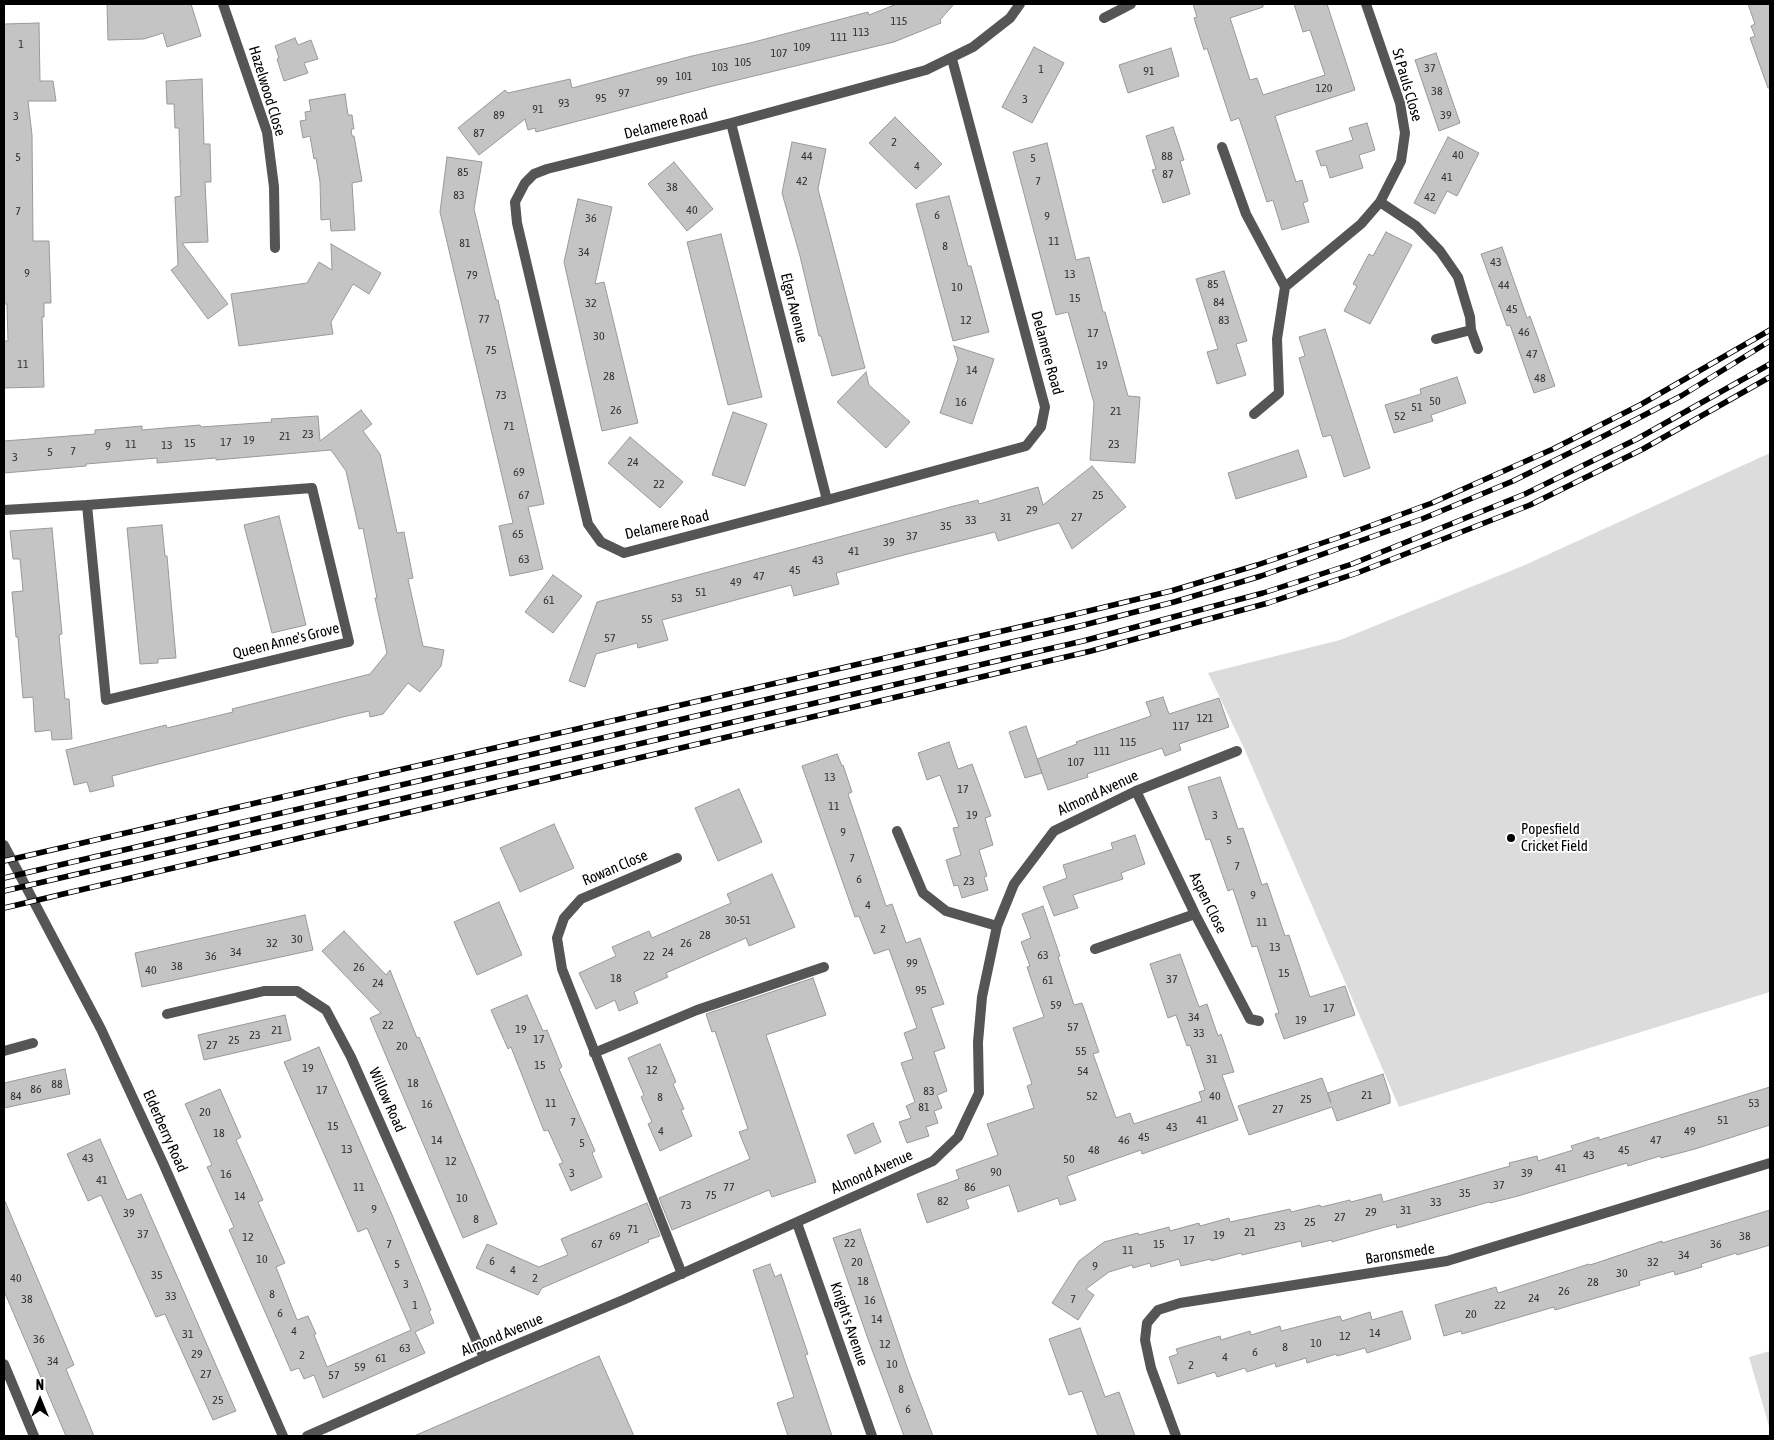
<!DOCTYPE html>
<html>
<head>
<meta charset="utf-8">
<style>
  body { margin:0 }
  #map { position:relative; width:1774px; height:1440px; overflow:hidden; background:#fff; font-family:"Asap Condensed",sans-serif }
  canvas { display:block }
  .frame { position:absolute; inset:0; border:5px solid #000; pointer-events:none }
  .north { position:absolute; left:15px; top:1375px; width:50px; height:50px; -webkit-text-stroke:4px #fff; paint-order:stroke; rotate:0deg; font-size:14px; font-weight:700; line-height:20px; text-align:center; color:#000 }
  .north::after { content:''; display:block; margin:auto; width:18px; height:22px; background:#000; clip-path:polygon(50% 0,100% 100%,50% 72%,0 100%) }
</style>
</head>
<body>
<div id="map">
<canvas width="1774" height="1440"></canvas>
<div class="frame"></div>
<div class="north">N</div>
</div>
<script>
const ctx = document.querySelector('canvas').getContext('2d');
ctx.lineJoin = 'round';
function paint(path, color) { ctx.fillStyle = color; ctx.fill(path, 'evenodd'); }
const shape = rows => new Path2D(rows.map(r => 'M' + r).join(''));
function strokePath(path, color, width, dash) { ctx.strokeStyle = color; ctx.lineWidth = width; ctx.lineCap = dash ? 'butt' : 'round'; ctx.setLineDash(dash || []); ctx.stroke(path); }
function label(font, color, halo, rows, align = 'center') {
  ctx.font = font + ' "Asap Condensed",sans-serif'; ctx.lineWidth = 4; ctx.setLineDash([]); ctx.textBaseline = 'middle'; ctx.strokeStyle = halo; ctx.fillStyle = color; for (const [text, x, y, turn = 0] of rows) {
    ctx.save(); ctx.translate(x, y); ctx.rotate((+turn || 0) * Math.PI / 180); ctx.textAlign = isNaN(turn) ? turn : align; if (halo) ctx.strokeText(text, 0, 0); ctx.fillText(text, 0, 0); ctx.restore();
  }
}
const green = shape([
  [1770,453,1770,992,1399,1107,1244,748,1208,673,1340,640,1525,565],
  [1770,1351,1770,1430,1749,1357]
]);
const building = shape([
  [107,4,191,4,201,36,167,47,163,33,144,39,108,40,107,4],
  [897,4,954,4,940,20,941,23,894,42,713,86,536,132,535,128,528,130,525,119,479,155,458,128,505,90,508,93,570,79,572,88,692,56,750,43,868,12,869,15,897,4],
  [1193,4,1263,4,1263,7,1230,18,1250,80,1257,78,1263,95,1325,75,1310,30,1303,32,1294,4,1327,4,1355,90,1275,116,1296,182,1302,180,1308,201,1303,203,1309,222,1282,230,1273,200,1267,202,1239,118,1231,121,1207,48,1204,50,1194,18,1197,17,1193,4],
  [1748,4,1770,4,1770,88,1768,88,1750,38,1755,36,1751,26,1755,24,1748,4],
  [39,23,40,81,53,81,56,101,28,101,32,135,33,241,49,241,51,303,44,303,44,317,42,317,44,387,4,388,4,341,8,341,7,304,4,304,4,24,39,23],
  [295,38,298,45,311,40,318,59,304,63,308,73,284,81,277,59,279,58,275,46,295,38],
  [1034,47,1064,63,1032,123,1002,107,1034,47],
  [1171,48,1179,76,1128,93,1119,65,1171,48],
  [1436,53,1460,123,1439,131,1415,60,1436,53],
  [202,79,204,144,210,144,211,182,205,182,208,242,182,243,228,304,208,319,171,270,178,265,175,197,181,196,179,128,175,128,174,104,167,104,166,81,202,79],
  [345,94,348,115,352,115,354,129,351,129,352,136,354,136,362,181,352,183,355,230,331,231,330,219,321,220,320,182,316,158,314,159,310,136,303,138,300,121,306,120,305,112,311,111,309,100,345,94],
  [895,117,942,164,916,189,869,143,895,117],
  [1367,123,1375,150,1359,155,1363,168,1330,178,1326,165,1321,166,1316,151,1353,140,1349,128,1367,123],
  [1173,127,1184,160,1180,161,1190,194,1163,203,1152,170,1156,169,1146,136,1173,127],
  [1448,137,1479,153,1457,196,1447,191,1435,214,1414,203,1448,137],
  [792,142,826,149,818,189,865,368,832,376,821,336,819,336,800,256,782,193,792,142],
  [1047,143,1076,260,1089,257,1103,312,1105,312,1128,396,1140,397,1135,463,1090,460,1094,403,1068,312,1056,315,1013,152,1047,143],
  [447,157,482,162,474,209,496,300,498,300,544,504,528,507,543,569,510,576,499,526,513,523,440,212,447,157],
  [674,162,713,209,687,231,648,184,674,162],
  [949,196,968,266,971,266,989,332,953,341,916,204,949,196],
  [578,199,612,207,595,284,604,282,638,423,602,431,564,262,578,199],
  [1386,232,1412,245,1370,324,1344,311,1357,286,1353,284,1369,254,1373,256,1386,232],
  [721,234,762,397,728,405,687,242,721,234],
  [331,244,381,273,369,294,353,284,331,322,333,334,239,346,231,294,307,283,319,262,332,270,331,244],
  [1502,247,1527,318,1530,316,1555,386,1534,393,1510,325,1507,326,1481,254,1502,247],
  [1224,271,1247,341,1236,344,1246,375,1217,384,1207,352,1218,349,1196,279,1224,271],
  [1325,329,1370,468,1344,477,1331,435,1323,437,1299,358,1305,356,1299,337,1325,329],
  [954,346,994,359,972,424,940,413,958,359,954,346],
  [866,372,869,385,910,422,886,448,837,402,866,372],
  [1457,377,1466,403,1431,415,1433,421,1394,433,1385,405,1421,394,1420,389,1457,377],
  [361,410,372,424,363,431,380,454,397,533,404,532,413,578,408,579,423,646,444,650,441,666,420,692,408,683,383,714,370,717,369,711,347,716,112,776,114,786,90,792,87,782,74,785,66,750,166,725,167,728,233,712,232,709,370,674,387,653,375,598,377,598,363,528,359,529,346,471,331,450,216,460,216,458,157,463,157,458,86,464,86,466,4,473,4,441,95,434,95,430,119,428,142,426,142,430,200,425,201,427,272,422,271,419,318,416,320,441,361,410],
  [733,412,767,424,745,486,712,475,733,412],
  [630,437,683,482,660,508,608,463,630,437],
  [1298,450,1307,477,1236,499,1228,473,1298,450],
  [1092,466,1126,507,1072,549,1059,523,998,541,995,532,904,555,836,573,839,584,813,591,794,596,791,585,662,620,668,640,638,648,637,643,596,654,585,687,569,681,597,602,954,506,978,500,979,504,1038,487,1043,505,1092,466],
  [279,516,306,625,272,633,244,525,279,516],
  [162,525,165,556,167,556,176,658,158,659,158,663,140,664,127,528,162,525],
  [52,528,62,634,59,635,65,699,69,699,72,739,52,740,51,730,35,732,33,697,23,698,18,637,16,637,12,592,23,591,20,559,13,559,10,531,52,528],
  [553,575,582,596,553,633,525,612,553,575],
  [1163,697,1169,714,1219,698,1229,727,1179,744,1181,750,1165,756,1162,748,1087,774,1088,777,1048,790,1037,759,1077,744,1076,742,1151,716,1146,702,1163,697],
  [1026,726,1042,773,1025,778,1009,732,1026,726],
  [949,742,958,769,972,764,991,816,985,818,993,845,979,850,987,876,984,877,988,890,962,898,958,885,954,886,946,860,961,855,953,828,959,827,940,775,927,780,918,753,949,742],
  [837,754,842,766,843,765,852,792,848,794,886,906,892,904,906,943,920,938,944,1004,931,1008,945,1048,934,1052,947,1091,937,1095,942,1108,934,1111,938,1123,926,1127,929,1136,907,1143,899,1122,911,1118,906,1106,915,1102,901,1063,913,1059,904,1033,917,1028,889,949,874,954,859,916,855,917,802,766,837,754],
  [1220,777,1238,829,1243,828,1262,885,1267,883,1285,936,1289,935,1310,997,1345,986,1355,1015,1284,1039,1275,1014,1279,1013,1257,946,1252,947,1233,889,1228,891,1210,839,1206,840,1188,787,1220,777],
  [739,789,762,842,718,861,695,808,739,789],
  [554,824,574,868,520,892,500,848,554,824],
  [1135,835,1145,864,1121,873,1123,879,1073,895,1078,908,1054,916,1043,887,1067,878,1063,865,1113,849,1111,843,1135,835],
  [772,874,795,927,749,946,746,938,666,973,668,977,634,992,638,1003,619,1011,615,1000,596,1009,579,973,616,956,612,947,649,931,652,938,731,903,727,894,772,874],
  [499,902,522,955,477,975,454,922,499,902],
  [1043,906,1060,956,1058,957,1074,1005,1082,1003,1099,1052,1093,1054,1116,1118,1130,1113,1134,1124,1202,1101,1199,1092,1205,1090,1190,1045,1187,1046,1176,1015,1168,1018,1150,964,1180,954,1199,1007,1207,1004,1218,1036,1221,1034,1234,1072,1222,1075,1238,1120,1142,1154,1141,1150,1067,1176,1076,1200,1060,1205,1058,1198,1018,1212,1009,1185,966,1200,969,1208,927,1223,917,1194,959,1179,956,1170,998,1155,987,1124,1034,1108,1027,1086,1032,1084,1013,1028,1044,1017,1027,967,1030,966,1021,942,1031,938,1022,914,1043,906],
  [305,915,313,950,142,987,135,953,305,915],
  [344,931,386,975,390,970,417,1038,419,1037,497,1224,463,1238,370,1018,381,1013,322,951,344,931],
  [813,978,826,1015,766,1035,816,1182,772,1197,769,1190,672,1230,659,1198,750,1159,739,1132,748,1129,715,1031,712,1032,706,1014,813,978],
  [527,995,543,1031,547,1030,562,1067,559,1069,595,1151,592,1153,602,1177,571,1191,559,1164,563,1163,548,1130,544,1131,511,1047,508,1049,491,1010,527,995],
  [285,1015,291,1040,204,1060,198,1035,285,1015],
  [660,1044,676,1082,673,1084,684,1109,681,1110,692,1136,660,1151,648,1124,652,1122,641,1097,644,1095,628,1058,660,1044],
  [319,1047,393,1217,431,1310,429,1311,434,1323,415,1332,425,1353,323,1398,314,1375,304,1379,299,1368,291,1371,229,1230,234,1227,207,1167,212,1165,185,1104,220,1089,241,1137,236,1140,263,1200,258,1202,285,1263,276,1267,297,1320,308,1316,316,1334,314,1335,327,1367,411,1330,367,1228,358,1232,284,1062,319,1047],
  [65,1069,70,1094,4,1108,4,1083,65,1069],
  [1383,1074,1390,1096,1390,1103,1337,1121,1332,1107,1249,1135,1238,1106,1322,1078,1331,1103,1328,1093,1383,1074],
  [1770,1087,1770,1125,1695,1149,1661,1158,1660,1156,1628,1166,1627,1163,1518,1196,1490,1203,1489,1202,1397,1228,1396,1224,1332,1242,1332,1240,1302,1247,1301,1241,1242,1255,1241,1253,1211,1261,1211,1259,1181,1266,1179,1259,1151,1267,1150,1263,1133,1268,1132,1265,1109,1272,1086,1289,1094,1295,1078,1320,1052,1303,1079,1261,1104,1242,1138,1233,1139,1235,1169,1227,1170,1231,1199,1223,1200,1226,1229,1218,1230,1222,1290,1209,1291,1212,1320,1205,1321,1207,1350,1200,1351,1202,1381,1194,1383,1202,1510,1166,1509,1163,1537,1156,1538,1161,1573,1150,1571,1146,1599,1137,1599,1140,1770,1087],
  [873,1123,881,1142,855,1154,847,1135,873,1123],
  [100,1139,127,1200,141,1194,236,1411,213,1420,165,1314,156,1317,101,1195,88,1201,67,1154,100,1139],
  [4,1199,74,1365,66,1369,94,1436,66,1436,4,1291,4,1199],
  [647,1203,660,1236,648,1240,649,1242,542,1288,538,1295,476,1268,487,1244,539,1267,568,1255,561,1239,647,1203],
  [1770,1210,1770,1245,1737,1255,1736,1253,1701,1264,1702,1267,1675,1275,1674,1271,1639,1281,1640,1285,1555,1310,1554,1307,1462,1334,1461,1331,1444,1336,1435,1305,1496,1287,1498,1293,1589,1264,1590,1265,1662,1241,1662,1243,1770,1210],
  [860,1229,908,1370,933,1436,904,1436,868,1339,833,1238,860,1229],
  [770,1264,775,1277,781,1274,808,1354,805,1355,832,1436,788,1436,777,1403,794,1397,753,1270,770,1264],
  [1402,1311,1411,1339,1367,1353,1365,1348,1337,1356,1336,1354,1307,1363,1306,1358,1276,1367,1275,1363,1247,1372,1245,1368,1217,1377,1215,1372,1178,1384,1169,1357,1178,1354,1176,1349,1220,1336,1221,1340,1250,1331,1251,1335,1280,1326,1281,1331,1340,1316,1342,1321,1370,1312,1372,1320,1402,1311],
  [1080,1328,1105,1397,1119,1392,1135,1436,1098,1436,1082,1391,1069,1395,1049,1339,1080,1328],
  [599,1356,634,1436,414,1436,599,1356]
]);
const minor = shape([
  [223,4,267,132,274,187,275,248],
  [1104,18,1131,4],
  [952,59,1045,407,1041,427,1026,446,827,500,624,553,601,542,588,524,517,223,515,202,525,183,534,174,547,169,731,123,926,70,973,47,1010,18,1020,4],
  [731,123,827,500],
  [1222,147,1246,214,1285,287,1277,339,1279,393,1254,414],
  [1380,202,1416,226,1440,251,1458,277,1470,317,1471,330,1478,349],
  [1285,287,1361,224,1380,202,1401,161,1405,133,1400,103,1366,4],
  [1436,339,1471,330],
  [4,510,87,505,312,488,349,642,106,700,87,505],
  [1136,791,1195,914,1250,1019,1259,1021],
  [897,831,923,893,946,911,997,926],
  [4,845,101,1029,163,1163,283,1436],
  [677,858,581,899,564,918,557,938,562,969,682,1274],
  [1095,949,1195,914],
  [167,1014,264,991,297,991,326,1010,351,1057,484,1358],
  [4,1051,33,1043],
  [594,1053,697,1010,824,967],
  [797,1223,872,1436],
  [4,1364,34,1436],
  [307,1436,484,1358,623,1300,933,1161,958,1137,979,1093,978,1042,982,997,997,926,1014,884,1054,831,1136,791,1237,751],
  [1176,1436,1151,1368,1145,1340,1147,1323,1158,1310,1180,1303,1447,1261,1770,1163]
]);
const rail = shape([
  [4,861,1076,614,1171,591,1257,565,1343,536,1432,503,1553,449,1640,405,1770,330],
  [4,878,1080,626,1174,602,1261,576,1422,519,1513,481,1604,436,1681,396,1770,341],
  [4,891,1083,641,1263,593,1352,564,1525,494,1637,439,1770,364],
  [4,908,1091,651,1268,603,1357,573,1530,505,1643,449,1770,377]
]);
const markers = [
  [1511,838,5,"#000"]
];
const numberNames = [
  ["115",899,21],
  ["113",861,32],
  ["111",839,37],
  ["1",21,44],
  ["109",802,47],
  ["107",779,53],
  ["105",743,62],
  ["103",720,67],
  ["37",1430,68],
  ["1",1041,69],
  ["91",1149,71],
  ["101",684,76],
  ["99",662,81],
  ["120",1324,88],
  ["38",1437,91],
  ["97",624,93],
  ["95",601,98],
  ["3",1025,99],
  ["93",564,103],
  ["91",538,109],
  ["89",499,115],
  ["39",1446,115],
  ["3",16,116],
  ["87",479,133],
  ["2",894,142],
  ["40",1458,155],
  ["44",807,156],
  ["88",1167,156],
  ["5",18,157],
  ["5",1033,158],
  ["4",917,166],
  ["85",463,172],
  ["87",1168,174],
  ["41",1447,177],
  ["42",802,181],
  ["7",1038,181],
  ["38",672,187],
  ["83",459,195],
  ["42",1430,197],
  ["40",692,210],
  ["7",18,211],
  ["6",937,215],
  ["9",1047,216],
  ["36",591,218],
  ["11",1054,241],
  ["81",465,243],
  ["8",945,246],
  ["34",584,252],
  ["43",1496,262],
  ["9",27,273],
  ["13",1070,274],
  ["79",472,275],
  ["85",1213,284],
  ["44",1504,285],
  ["10",957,287],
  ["15",1075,298],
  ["84",1219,302],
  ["32",591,303],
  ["45",1512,309],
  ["77",484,319],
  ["12",966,320],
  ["83",1224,320],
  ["46",1524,332],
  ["17",1093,333],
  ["30",599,336],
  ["75",491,350],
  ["47",1532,354],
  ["11",23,364],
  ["19",1102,365],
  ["14",972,370],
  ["28",609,376],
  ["48",1540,378],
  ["73",501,395],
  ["50",1435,401],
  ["16",961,402],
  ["51",1417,407],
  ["26",616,410],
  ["21",1116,411],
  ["52",1400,416],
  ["71",509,426],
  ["23",308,434],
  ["21",285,436],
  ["19",249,440],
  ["17",226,442],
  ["15",190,443],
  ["11",131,444],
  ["23",1114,444],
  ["13",167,445],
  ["9",108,446],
  ["7",73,451],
  ["5",50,452],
  ["3",15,457],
  ["24",633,462],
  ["69",519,472],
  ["22",659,484],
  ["67",524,495],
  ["25",1098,495],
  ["29",1032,510],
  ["31",1006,517],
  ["27",1077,517],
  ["33",971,520],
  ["35",946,526],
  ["65",518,534],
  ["37",912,536],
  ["39",889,542],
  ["41",854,551],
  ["63",524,559],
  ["43",818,560],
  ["45",795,570],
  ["47",759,576],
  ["49",736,582],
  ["51",701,592],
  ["53",677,598],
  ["61",549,600],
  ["55",647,619],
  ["57",610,638],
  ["121",1205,718],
  ["117",1181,726],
  ["115",1128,742],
  ["111",1102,751],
  ["107",1076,762],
  ["13",830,777],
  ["17",963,789],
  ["11",834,806],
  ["19",972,815],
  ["3",1215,815],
  ["9",843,832],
  ["5",1229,840],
  ["7",852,858],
  ["7",1237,866],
  ["6",859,879],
  ["23",969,881],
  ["9",1253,895],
  ["4",868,905],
  ["30-51",738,920],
  ["11",1262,922],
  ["2",883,929],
  ["28",705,935],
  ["30",297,939],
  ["32",272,943],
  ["26",686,943],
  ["13",1275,947],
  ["34",236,952],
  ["24",668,952],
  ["63",1043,955],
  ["36",211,956],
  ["22",649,956],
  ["99",912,963],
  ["38",177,966],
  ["26",359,967],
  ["40",151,970],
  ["15",1284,973],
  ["18",616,978],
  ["37",1172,979],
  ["61",1048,980],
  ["24",378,983],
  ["95",921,990],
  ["59",1056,1005],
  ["17",1329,1008],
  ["34",1194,1017],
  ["19",1301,1020],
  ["22",388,1025],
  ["57",1073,1027],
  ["19",521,1029],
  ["21",277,1030],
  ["33",1199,1033],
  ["23",255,1035],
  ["17",539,1039],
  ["25",234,1040],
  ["27",212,1045],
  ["20",402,1046],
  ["55",1081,1051],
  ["31",1212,1059],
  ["15",540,1065],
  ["19",308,1068],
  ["12",652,1070],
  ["54",1083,1071],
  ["18",413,1083],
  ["88",57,1084],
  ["86",36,1089],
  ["17",322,1090],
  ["83",929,1091],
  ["21",1367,1095],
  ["84",16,1096],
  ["52",1092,1096],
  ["40",1215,1096],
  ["8",660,1097],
  ["25",1306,1099],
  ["11",551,1103],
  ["53",1754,1103],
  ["16",427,1104],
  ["81",924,1107],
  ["27",1278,1109],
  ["20",205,1112],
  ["41",1202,1120],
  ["51",1723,1120],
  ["7",573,1122],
  ["15",333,1126],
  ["43",1172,1127],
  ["4",661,1131],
  ["49",1690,1131],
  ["18",219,1133],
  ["45",1144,1137],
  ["14",437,1140],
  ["46",1124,1140],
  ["47",1656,1140],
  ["5",582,1143],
  ["13",347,1149],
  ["48",1094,1150],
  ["45",1624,1150],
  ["43",1589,1155],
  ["43",88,1158],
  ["50",1069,1159],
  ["12",451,1161],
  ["41",1561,1168],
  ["90",996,1172],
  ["3",572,1173],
  ["39",1527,1173],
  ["16",226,1174],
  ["41",102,1180],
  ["37",1499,1185],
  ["11",359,1187],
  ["77",729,1187],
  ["86",970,1187],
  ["35",1465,1193],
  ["75",711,1195],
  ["14",240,1196],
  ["10",462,1198],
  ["82",943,1201],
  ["33",1436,1202],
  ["73",686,1205],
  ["9",374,1209],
  ["31",1406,1210],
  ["29",1371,1212],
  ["39",129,1213],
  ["27",1340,1217],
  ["8",476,1219],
  ["25",1310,1222],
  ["23",1280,1226],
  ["71",633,1229],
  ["21",1250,1232],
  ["37",143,1234],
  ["19",1219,1235],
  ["69",615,1236],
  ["38",1745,1236],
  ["12",248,1237],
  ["17",1189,1240],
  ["22",850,1243],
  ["7",389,1244],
  ["67",597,1244],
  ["15",1159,1244],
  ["36",1716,1244],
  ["11",1128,1250],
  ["34",1684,1255],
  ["10",262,1259],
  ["6",492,1261],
  ["20",857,1262],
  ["32",1653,1262],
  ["5",397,1264],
  ["9",1095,1266],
  ["4",513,1270],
  ["30",1622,1273],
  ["35",157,1275],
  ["40",16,1278],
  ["2",535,1278],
  ["18",863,1281],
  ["28",1593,1282],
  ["3",406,1284],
  ["26",1564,1291],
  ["8",272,1294],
  ["33",171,1296],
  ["24",1534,1298],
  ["38",27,1299],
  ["7",1073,1299],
  ["16",870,1300],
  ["1",415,1305],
  ["22",1500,1305],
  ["6",280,1313],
  ["20",1471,1314],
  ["14",877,1319],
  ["4",294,1331],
  ["14",1375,1333],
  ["31",188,1334],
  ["12",1345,1336],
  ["36",39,1339],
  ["10",1316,1343],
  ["12",885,1344],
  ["8",1285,1347],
  ["63",405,1348],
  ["6",1255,1352],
  ["29",197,1354],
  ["2",302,1355],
  ["4",1225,1357],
  ["61",381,1358],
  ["34",53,1361],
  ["10",892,1364],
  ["2",1191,1365],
  ["59",360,1367],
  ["27",206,1374],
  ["57",334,1375],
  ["8",901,1389],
  ["25",218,1400],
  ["6",908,1409]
];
const streetNames = [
  ["St Pauls Close",1407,85,74],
  ["Hazelwood Close",267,91,73],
  ["Delamere Road",666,124,-14],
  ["Elgar Avenue",794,308,76],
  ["Delamere Road",1047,353,75],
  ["Delamere Road",667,525,-13],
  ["Queen Anne's Grove",286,641,-14],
  ["Almond Avenue",1098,793,-25],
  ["Rowan Close",615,868,-23],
  ["Aspen Close",1208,903,64],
  ["Willow Road",387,1100,66],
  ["Elderberry Road",165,1131,66],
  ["Almond Avenue",872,1172,-24],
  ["Baronsmede",1400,1254,-9],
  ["Knight's Avenue",849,1324,71],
  ["Almond Avenue",502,1335,-23]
];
const poiNames = [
  ["Popesfield",1521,829],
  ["Cricket Field",1521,846]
];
paint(green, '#dcdcdc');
paint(building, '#c4c4c4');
strokePath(building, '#999', 1);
strokePath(minor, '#555', 10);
strokePath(rail, '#000', 5.5);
strokePath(rail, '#fff', 4, [11]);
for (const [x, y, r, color] of markers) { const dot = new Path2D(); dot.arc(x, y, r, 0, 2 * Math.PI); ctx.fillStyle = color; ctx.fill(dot); strokePath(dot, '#fff', 2); }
label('12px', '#313131', null, numberNames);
label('15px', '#000', '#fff', streetNames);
label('15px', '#000', '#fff', poiNames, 'left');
</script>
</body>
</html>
